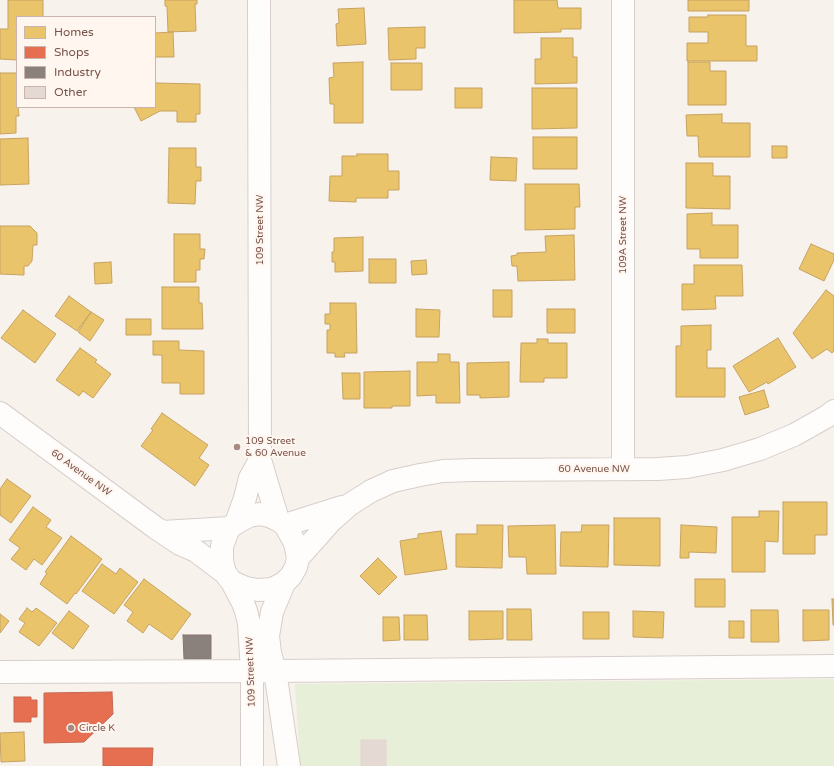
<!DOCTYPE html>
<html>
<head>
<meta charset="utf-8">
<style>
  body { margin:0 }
  #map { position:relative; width:834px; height:766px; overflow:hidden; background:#f8f2ed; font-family:"Varela Round",sans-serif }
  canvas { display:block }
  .legend { position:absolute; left:16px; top:16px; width:140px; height:92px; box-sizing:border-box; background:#fff6ef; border:1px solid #c9b5ad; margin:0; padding:5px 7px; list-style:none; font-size:12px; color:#78544b }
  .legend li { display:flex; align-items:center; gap:8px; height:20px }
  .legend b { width:20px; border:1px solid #c9b5ad }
</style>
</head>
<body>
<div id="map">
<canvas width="834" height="766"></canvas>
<ul class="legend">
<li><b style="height:11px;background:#e9c46a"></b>Homes</li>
<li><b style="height:11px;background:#e76f51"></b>Shops</li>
<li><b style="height:11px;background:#8a817c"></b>Industry</li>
<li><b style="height:11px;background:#e5d9d4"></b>Other</li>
</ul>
</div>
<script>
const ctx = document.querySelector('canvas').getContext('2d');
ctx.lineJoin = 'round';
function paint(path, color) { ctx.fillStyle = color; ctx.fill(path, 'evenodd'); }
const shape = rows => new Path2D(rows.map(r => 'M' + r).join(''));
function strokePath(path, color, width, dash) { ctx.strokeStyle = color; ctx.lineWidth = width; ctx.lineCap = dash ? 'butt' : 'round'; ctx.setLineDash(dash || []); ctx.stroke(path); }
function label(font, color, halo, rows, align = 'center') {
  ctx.font = font + ' "Varela Round",sans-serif'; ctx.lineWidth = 4; ctx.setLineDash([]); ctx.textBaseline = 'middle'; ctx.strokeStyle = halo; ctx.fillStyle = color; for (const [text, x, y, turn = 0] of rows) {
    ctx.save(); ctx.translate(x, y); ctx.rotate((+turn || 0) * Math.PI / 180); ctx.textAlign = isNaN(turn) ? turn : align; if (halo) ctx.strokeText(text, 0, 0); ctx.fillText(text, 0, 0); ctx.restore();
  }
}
const green = shape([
  [834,679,834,766,300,766,295,684]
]);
const homes = shape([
  [8,0,43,0,43,17,17,17,17,60,0,59,0,29,8,29,8,0],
  [165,0,197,0,197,4,195,4,196,31,168,32,167,6,165,6,165,0],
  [514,0,557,0,558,8,581,8,581,29,561,29,561,32,514,33,514,0],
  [688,0,749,0,749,11,688,11,688,0],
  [364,8,366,44,337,46,336,24,339,23,338,9,364,8],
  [708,15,746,15,746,46,757,46,757,61,687,61,687,43,708,43,708,32,689,32,689,17,708,17,708,15],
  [425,27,425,48,416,48,416,59,389,60,388,28,425,27],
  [173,32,174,57,155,57,155,33,173,32],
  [541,38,573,38,573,57,577,57,577,83,535,84,535,59,541,59,541,38],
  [363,62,363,123,334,123,334,104,330,104,329,78,334,77,333,63,363,62],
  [688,62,710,62,710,71,726,71,726,105,688,105,688,62],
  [391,63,422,63,422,90,391,90,391,63],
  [0,73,17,73,17,107,18,107,19,116,16,116,16,133,0,134,0,73],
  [156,83,200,84,200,114,196,114,196,122,177,122,177,111,160,111,141,121,134,107,155,107,155,84,156,83],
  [455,88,482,88,482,108,455,108,455,88],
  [532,88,577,88,577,128,532,129,532,88],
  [722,114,722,123,750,123,750,157,699,157,698,136,687,136,686,115,722,114],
  [533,137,577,137,577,169,533,169,533,137],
  [28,138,29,184,0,185,0,139,28,138],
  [772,146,787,146,787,158,772,158,772,146],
  [169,148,196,148,196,167,201,167,201,181,196,181,195,204,168,203,169,148],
  [357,154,388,154,388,171,399,171,399,190,388,190,388,198,356,198,356,202,329,201,330,176,342,176,342,156,357,156,357,154],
  [491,157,517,158,516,181,490,180,491,157],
  [686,163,713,163,713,176,730,176,730,209,686,208,686,163],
  [525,184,579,184,580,207,575,207,575,229,525,230,525,184],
  [712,213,712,225,738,225,738,258,700,258,700,249,687,249,687,214,712,213],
  [0,226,30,226,37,233,37,245,33,245,32,261,28,266,24,266,24,275,0,274,0,226],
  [174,234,200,234,200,249,205,249,204,259,200,259,200,270,196,270,196,282,174,282,174,234],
  [574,235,575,280,518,281,517,266,512,266,511,256,517,255,517,253,546,252,545,236,574,235],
  [363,237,363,271,335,272,335,262,332,262,332,252,334,252,334,238,363,237],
  [811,244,834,254,834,260,824,281,799,269,811,244],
  [369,259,396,259,396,283,369,283,369,259],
  [426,260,427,274,412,275,411,261,426,260],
  [111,262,112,283,95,284,94,263,111,262],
  [694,265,742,265,743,296,715,296,716,309,682,310,682,284,694,284,694,265],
  [162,287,199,287,199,303,202,303,203,329,162,329,162,287],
  [493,290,512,290,512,317,493,317,493,290],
  [826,290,834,296,834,351,832,353,827,349,812,359,793,333,826,290],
  [69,296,91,312,77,331,55,316,69,296],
  [330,303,356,303,357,353,344,353,345,357,335,357,335,353,327,353,327,330,330,330,330,324,325,324,325,314,330,314,330,303],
  [416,309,440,310,439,337,416,337,416,309],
  [547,309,575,309,575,333,547,333,547,309],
  [23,310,56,334,35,363,1,338,23,310],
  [91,312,104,320,90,341,78,332,91,312],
  [126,319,151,319,151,335,126,335,126,319],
  [711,325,711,350,707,350,707,368,725,368,725,397,676,397,676,346,681,346,681,326,711,325],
  [778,338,796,367,768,384,767,382,749,392,733,366,778,338],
  [537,339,548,339,548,343,567,343,567,378,544,378,544,382,520,382,521,343,537,343,537,339],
  [153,341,179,341,179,350,204,351,204,394,180,394,180,383,162,383,162,355,153,355,153,341],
  [80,348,97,360,95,362,111,374,93,398,83,391,79,396,56,380,80,348],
  [438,354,450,354,450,362,459,362,460,403,436,403,436,395,417,396,417,362,438,362,438,354],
  [509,362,509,397,480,398,480,395,467,395,467,363,509,362],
  [410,371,410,406,392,406,392,408,364,408,364,372,410,371],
  [342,373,360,373,360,399,343,399,342,373],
  [764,390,769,407,745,415,739,397,764,390],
  [162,413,208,445,199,458,209,465,195,486,141,446,153,430,151,429,162,413],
  [7,479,31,496,11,523,0,515,0,489,7,479],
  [783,502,827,502,827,535,815,535,815,554,783,554,783,502],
  [33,507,51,520,46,527,62,538,42,565,34,559,26,570,11,559,20,548,9,540,33,507],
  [759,511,779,511,778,542,765,541,765,572,732,572,732,517,759,517,759,511],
  [614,518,660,518,660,566,614,565,614,518],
  [477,525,503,525,502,568,456,567,456,534,477,534,477,525],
  [555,525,556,574,527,574,526,557,509,557,508,526,555,525],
  [582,525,609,525,608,567,560,566,561,532,581,532,582,525],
  [681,525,717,527,716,553,689,552,689,558,680,558,681,525],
  [441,531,447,569,405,575,400,541,418,538,418,534,441,531],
  [71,536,102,559,76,594,75,593,67,604,40,584,47,573,45,572,71,536],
  [378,558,397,577,379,595,360,576,378,558],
  [102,564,116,574,120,568,138,582,114,614,82,591,102,564],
  [144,579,191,614,172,640,149,624,143,633,127,621,133,612,124,605,144,579],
  [695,579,725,579,725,607,695,607,695,579],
  [832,599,834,599,834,625,833,625,832,599],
  [27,608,32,612,36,608,57,623,39,646,19,632,25,623,19,619,27,608],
  [507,609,531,609,532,640,507,640,507,609],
  [751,610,778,610,779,642,751,642,751,610],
  [803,610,829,610,829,640,803,641,803,610],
  [69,611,89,626,73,649,52,633,69,611],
  [469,611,503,611,503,639,469,640,469,611],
  [633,611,664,612,663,638,633,637,633,611],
  [583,612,609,612,609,639,583,639,583,612],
  [0,614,9,621,0,633,0,614],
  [404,615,427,615,428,640,404,640,404,615],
  [383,617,399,617,400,640,383,641,383,617],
  [729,621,744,621,744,638,729,638,729,621],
  [24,732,25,761,1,762,0,733,24,732]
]);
const shops = shape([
  [112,692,113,714,84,742,44,743,44,693,112,692],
  [14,697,31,697,31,700,37,700,37,717,31,717,31,722,14,722,14,697],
  [103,748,153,748,152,766,103,766,103,748]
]);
const industry = shape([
  [183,635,211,635,211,659,184,659,183,635]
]);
const building = shape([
  [361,740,386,740,386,766,361,766,361,740]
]);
const minor = shape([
  [259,0,260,460,278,520],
  [623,0,623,469],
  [0,413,156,528,180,544,196,551,225,573],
  [236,523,245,498,250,478,260,460],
  [285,525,342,507],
  [163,532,229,528],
  [298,558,331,521,349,505,371,491,393,481,420,475,443,471,472,470,658,469,687,467,723,460,760,449,794,435,826,417,834,411],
  [232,582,246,588,258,590,272,589,284,583,291,576,296,567,298,558,295,543,285,525,278,520,269,516,259,514,249,516,236,523,229,528,222,546,222,561,225,573,232,582,243,603,246,611,249,623,252,671,252,766],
  [284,583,272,612,268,636,270,653,275,671,289,766],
  [0,672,275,671,834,666]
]);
const markers = [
  [237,447,4,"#a58b84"],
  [71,728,4,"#a58b84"]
];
const streetNames = [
  ["109 Street NW",260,230,-90],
  ["109A Street NW",623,235,-90],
  ["60 Avenue NW",594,469],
  ["60 Avenue NW",81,473,36],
  ["109 Street NW",251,672,-92]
];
const poiNames = [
  ["109 Street",245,441],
  ["& 60 Avenue",245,453],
  ["Circle K",79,728]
];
paint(green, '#e8efd8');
paint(homes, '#e9c46a');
strokePath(homes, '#c7a261', 1);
paint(shops, '#e76f51');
strokePath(shops, '#c6674f', 1);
paint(industry, '#8a817c');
strokePath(industry, '#85746d', 1);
paint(building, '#e5d9d4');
strokePath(building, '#e1d4cf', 1);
strokePath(minor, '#d7ceca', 24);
strokePath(minor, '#fefdfc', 22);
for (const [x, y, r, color] of markers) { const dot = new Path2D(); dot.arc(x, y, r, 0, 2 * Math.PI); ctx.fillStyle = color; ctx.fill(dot); strokePath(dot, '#fff6ef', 1.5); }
label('10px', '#78544b', '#fff6ef', streetNames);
label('10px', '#78544b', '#fff6ef', poiNames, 'left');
</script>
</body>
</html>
